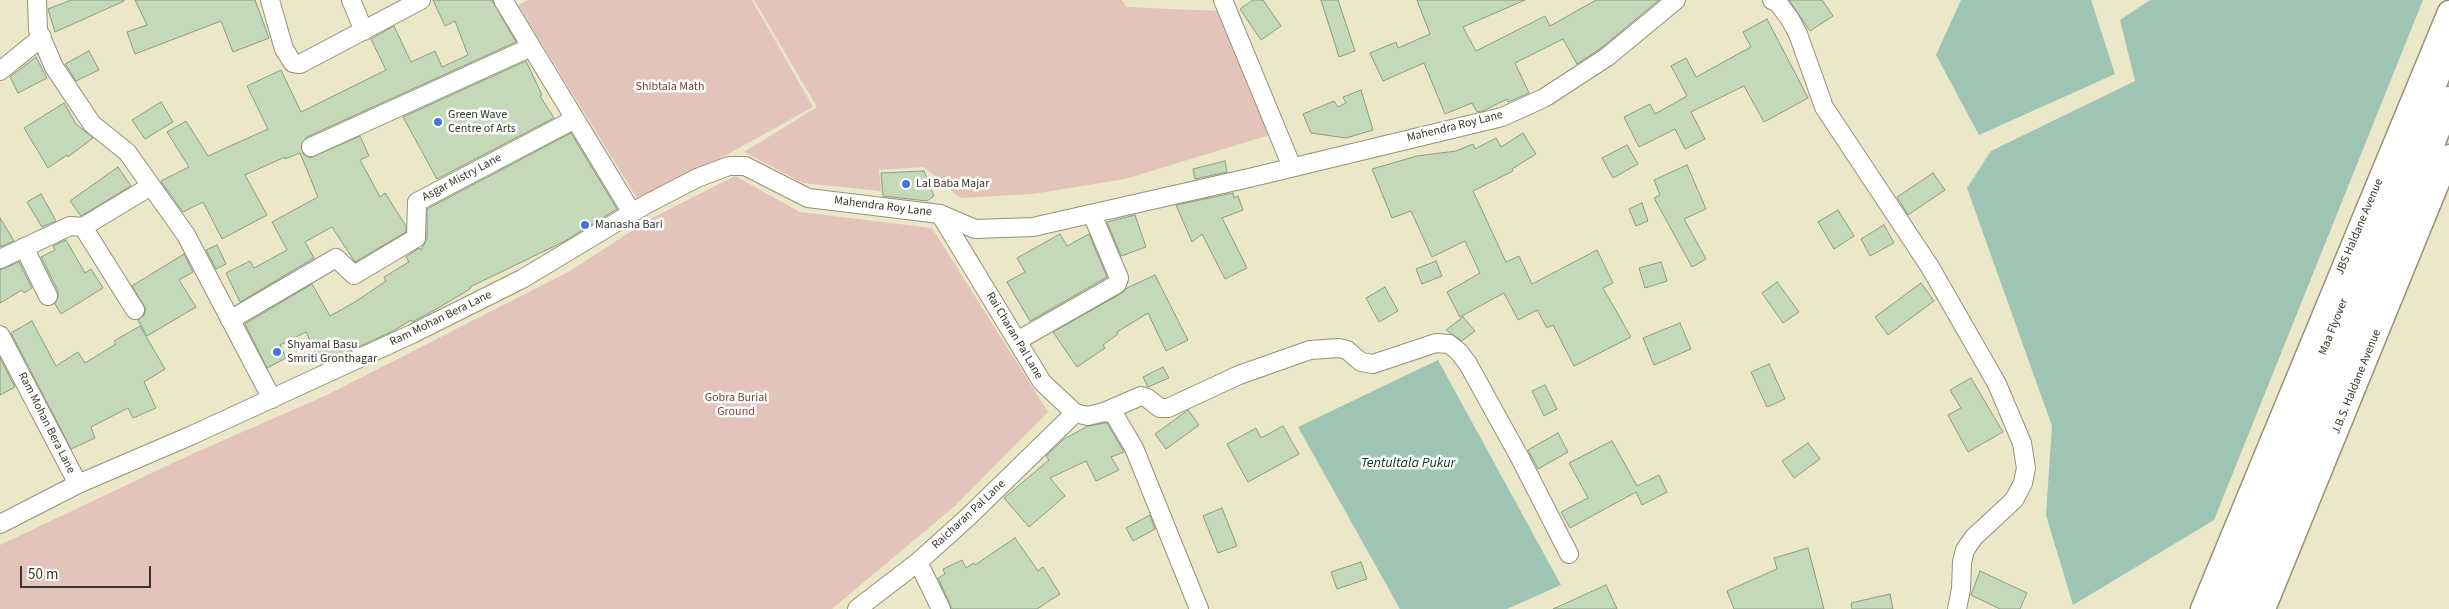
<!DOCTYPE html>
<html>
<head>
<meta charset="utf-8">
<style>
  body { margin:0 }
  #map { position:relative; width:2449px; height:609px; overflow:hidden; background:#ebe7c9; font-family:"Source Sans 3",sans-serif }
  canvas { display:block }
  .scale { position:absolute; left:20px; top:566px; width:131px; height:22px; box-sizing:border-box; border:2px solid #38372b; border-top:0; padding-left:6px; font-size:15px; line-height:18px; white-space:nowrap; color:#38372b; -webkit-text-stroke:4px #fff; paint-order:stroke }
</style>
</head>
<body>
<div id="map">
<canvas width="2449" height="609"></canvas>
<div class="scale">50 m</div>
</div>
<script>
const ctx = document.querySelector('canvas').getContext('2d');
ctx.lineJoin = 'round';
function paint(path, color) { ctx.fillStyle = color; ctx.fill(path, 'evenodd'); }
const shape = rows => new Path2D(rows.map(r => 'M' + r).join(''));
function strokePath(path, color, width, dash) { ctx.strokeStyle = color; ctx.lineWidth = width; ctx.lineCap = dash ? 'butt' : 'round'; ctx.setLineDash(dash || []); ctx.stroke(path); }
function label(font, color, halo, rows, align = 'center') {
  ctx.font = font + ' "Source Sans 3",sans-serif'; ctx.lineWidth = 5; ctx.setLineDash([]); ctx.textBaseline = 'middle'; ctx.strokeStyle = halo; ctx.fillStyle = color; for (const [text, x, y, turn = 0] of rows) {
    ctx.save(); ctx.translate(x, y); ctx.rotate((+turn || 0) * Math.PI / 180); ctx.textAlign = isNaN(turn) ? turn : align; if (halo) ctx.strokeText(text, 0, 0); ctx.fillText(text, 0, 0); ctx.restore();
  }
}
const green = shape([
  [528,0,752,0,813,107,640,203,518,5],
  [754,0,1122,0,1126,7,1219,11,1273,134,1125,179,1033,194,960,198,924,167,879,170,881,191,803,183,744,152,817,107],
  [735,176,800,212,932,228,1048,412,956,505,832,609,0,609,0,545,192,454,327,395,570,271,650,219]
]);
const water = shape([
  [1961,0,2091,0,2115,74,1979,135,1936,55],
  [2150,0,2423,0,2214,520,2073,605,2046,515,2052,426,1967,188,1991,151,2135,81,2120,20],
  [1438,360,1561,585,1507,609,1400,609,1298,427]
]);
const building = shape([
  [71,0,124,0,124,1,55,32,48,9,71,0],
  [135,0,255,0,269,38,233,52,221,21,135,54,127,32,147,25,135,0],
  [433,0,492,0,516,42,307,137,301,146,304,155,310,158,360,136,369,156,360,160,380,197,385,193,406,226,406,232,355,262,332,227,305,242,314,258,240,302,226,273,250,261,254,268,287,250,272,222,318,197,300,153,285,159,285,157,245,175,267,215,222,239,203,202,183,212,162,183,161,181,189,167,167,132,186,121,208,156,268,129,247,86,281,70,301,112,386,70,371,39,394,26,411,62,435,51,442,67,468,55,455,21,445,26,433,0],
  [1253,0,1263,0,1281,26,1261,40,1240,9,1253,0],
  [1321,0,1338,0,1355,51,1339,57,1321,0],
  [1417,0,1525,0,1463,27,1476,51,1545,16,1550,26,1596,0,1659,0,1601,48,1577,64,1563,39,1515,63,1529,93,1508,102,1507,99,1483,111,1477,112,1472,103,1445,114,1424,63,1383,81,1370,53,1396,42,1398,48,1430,34,1417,0],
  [1789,0,1822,0,1833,16,1810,31,1789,0],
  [1767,19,1808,98,1764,122,1744,86,1691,112,1705,139,1685,149,1675,129,1639,147,1624,117,1650,104,1655,114,1687,96,1671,66,1686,58,1696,77,1751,47,1743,32,1767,19],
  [89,51,99,70,76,81,65,64,89,51],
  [36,57,47,78,18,93,10,77,36,57],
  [526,61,542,95,540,96,554,118,437,179,403,117,526,61],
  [1361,90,1373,130,1346,138,1311,133,1303,114,1334,101,1338,107,1346,103,1343,97,1361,90],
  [161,102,173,122,145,139,132,120,161,102],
  [64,103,76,124,93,138,68,157,67,155,48,168,24,128,64,103],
  [571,133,617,209,565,241,470,287,470,289,433,311,412,322,411,320,395,330,321,364,306,332,280,345,286,358,267,368,245,324,312,284,330,316,355,302,386,281,384,277,409,262,406,257,419,248,421,250,427,239,427,209,571,133],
  [1523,133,1536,154,1512,169,1513,171,1473,191,1506,262,1519,256,1532,284,1597,250,1613,283,1603,288,1631,337,1574,366,1553,325,1547,328,1537,310,1518,320,1504,293,1460,317,1447,292,1480,273,1465,241,1432,257,1411,211,1392,218,1372,169,1417,156,1456,151,1473,144,1475,149,1496,138,1501,147,1523,133],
  [1627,145,1638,164,1613,178,1602,158,1627,145],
  [1225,161,1227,172,1195,179,1193,169,1225,161],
  [1687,165,1706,209,1684,219,1706,259,1692,267,1654,198,1660,195,1654,180,1687,165],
  [118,167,131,186,81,216,70,201,118,167],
  [924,171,934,196,927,201,883,196,881,173,924,171],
  [1933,173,1945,190,1908,215,1897,197,1933,173],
  [1233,193,1234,198,1238,196,1243,210,1222,218,1247,268,1225,279,1202,234,1192,242,1176,205,1233,193],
  [41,194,56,221,42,227,27,202,41,194],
  [1642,203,1648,221,1636,226,1629,209,1642,203],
  [1838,210,1854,236,1834,249,1818,222,1838,210],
  [1135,215,1146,247,1121,256,1107,222,1135,215],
  [0,218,14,241,0,247,0,218],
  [1884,225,1894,243,1870,256,1861,239,1884,225],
  [1060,234,1067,246,1089,234,1107,277,1030,321,1007,282,1025,272,1017,258,1060,234],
  [66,240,85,273,91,269,103,288,61,314,55,304,58,297,58,291,41,257,55,250,53,246,66,240],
  [217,245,226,264,216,269,206,250,217,245],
  [184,254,193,272,179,280,196,307,147,336,138,320,144,315,146,309,132,286,184,254],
  [1436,261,1442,276,1422,284,1416,269,1436,261],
  [19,262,32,288,24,293,22,290,0,303,0,270,19,262],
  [1661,262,1667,281,1645,288,1639,268,1661,262],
  [1155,275,1188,340,1166,351,1148,313,1117,332,1118,334,1103,345,1105,348,1077,367,1053,332,1122,293,1127,288,1155,275],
  [1777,282,1799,312,1783,323,1762,293,1777,282],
  [1921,283,1934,301,1888,335,1875,317,1921,283],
  [1385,287,1398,311,1379,322,1366,298,1385,287],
  [1463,317,1475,331,1462,341,1446,330,1463,317],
  [32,321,56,366,78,352,85,363,116,344,114,341,140,326,165,369,144,382,156,408,133,418,128,408,91,427,95,438,71,449,11,333,32,321],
  [1680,323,1691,349,1654,365,1643,338,1680,323],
  [0,358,15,387,0,395,0,358],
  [1769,364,1785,399,1767,407,1751,372,1769,364],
  [1163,367,1169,378,1148,387,1143,377,1163,367],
  [1971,378,2003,432,1968,452,1948,415,1961,408,1950,390,1971,378],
  [1545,385,1557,409,1544,416,1532,391,1545,385],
  [1188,410,1199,425,1166,449,1155,434,1188,410],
  [1104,423,1107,423,1124,452,1111,457,1119,470,1096,481,1086,461,1050,478,1065,496,1029,527,1004,498,1049,460,1046,456,1064,439,1088,426,1104,423],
  [1283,426,1299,454,1248,482,1227,444,1256,428,1261,438,1283,426],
  [1558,433,1568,452,1538,469,1528,450,1558,433],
  [1612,441,1637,486,1659,475,1667,492,1642,505,1636,492,1570,528,1561,512,1588,498,1569,463,1612,441],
  [1808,443,1820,459,1794,478,1782,461,1808,443],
  [1222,508,1237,546,1218,553,1203,516,1222,508],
  [1150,515,1155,529,1133,541,1126,528,1150,515],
  [1015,538,1038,571,1043,567,1060,594,1037,609,952,609,938,578,945,574,943,569,962,560,966,568,974,563,975,565,1015,538],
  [1808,548,1824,609,1734,609,1727,591,1777,569,1774,558,1808,548],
  [1361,562,1367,579,1337,589,1331,572,1361,562],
  [1980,571,2027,593,2020,609,2000,609,1971,595,1980,571],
  [1606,585,1617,609,1553,609,1606,585],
  [1890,594,1893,609,1852,609,1851,603,1890,594]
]);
const minor = shape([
  [37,0,38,30,54,67,92,124,127,152,186,235,272,399],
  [270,0,284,49,293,63,300,64,421,0],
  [351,0,364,31],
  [503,0,632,213],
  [1223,0,1292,167],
  [1772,0,1778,3,1790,19,1798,34,1824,107,1930,267,1997,384,2022,443,2026,468,2023,483,2014,500,1974,537,1965,550,1962,562,1961,589,1957,609],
  [0,71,42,37],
  [311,147,531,47],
  [940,214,1042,382,1075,413,1088,416,1104,412,1114,414,1134,448,1199,609],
  [83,227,151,186],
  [24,247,48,296],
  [0,259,70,226,83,227,135,310],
  [230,320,336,258,354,275,416,238,417,202,575,119],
  [0,335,78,484],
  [1017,341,1117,284,1119,278,1092,214],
  [1104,412,1141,396,1147,398,1160,408,1168,408,1239,375,1310,350,1339,348,1347,350,1361,362,1373,364,1436,343,1449,344,1459,352,1468,364,1520,458,1569,554],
  [0,524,78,484,190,436,412,334,522,279,645,205,697,178,729,166,745,166,808,198,940,214,975,229,1033,227,1249,178,1502,117,1544,98,1607,57,1676,0],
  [918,562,941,609],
  [857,609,918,562,966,519,1075,413]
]);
const major = shape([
  [2202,609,2449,12],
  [2264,609,2449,156]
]);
const highway = shape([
  [2218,609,2449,45],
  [2241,609,2449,100]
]);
const markers = [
  [438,122,5,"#4573e5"],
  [906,184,5,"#4573e5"],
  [585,225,5,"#4573e5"],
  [277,352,5,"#4573e5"]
];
const parkNames = [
  ["Shibtala Math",670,87],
  ["Gobra Burial",736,398],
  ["Ground",736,412]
];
const poiNames = [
  ["Green Wave",448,115],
  ["Centre of Arts",448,129],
  ["Lal Baba Majar",916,184],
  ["Manasha Bari",595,225],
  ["Shyamal Basu",287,345],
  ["Smriti Gronthagar",287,359]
];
const streetNames = [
  ["Mahendra Roy Lane",1455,127,-14],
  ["Asgar Mistry Lane",462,178,-28],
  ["Mahendra Roy Lane",883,207,7],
  ["JBS Haldane Avenue",2360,227,-67],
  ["Ram Mohan Bera Lane",441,319,-26],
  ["Maa Flyover",2334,327,-68],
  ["Rai Charan Pal Lane",1014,336,59],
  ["J.B.S. Haldane Avenue",2357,382,-68],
  ["Ram Mohan Bera Lane",46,423,63],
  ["Raicharan Pal Lane",969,515,-43]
];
const waterNames = [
  ["Tentultala Pukur",1408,464]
];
paint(green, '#e3c4bb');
paint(water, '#9ec4b4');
paint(building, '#c4d8ba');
strokePath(building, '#8b9b82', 1);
strokePath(minor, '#959175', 20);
strokePath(major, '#959175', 25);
strokePath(highway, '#959175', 29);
strokePath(minor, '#fff', 18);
strokePath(major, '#fff', 22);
strokePath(highway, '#fff', 26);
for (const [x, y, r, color] of markers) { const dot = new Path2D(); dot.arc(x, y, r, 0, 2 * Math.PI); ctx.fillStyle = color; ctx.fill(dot); strokePath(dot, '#fff', 2); }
label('12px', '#784435', '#fff', parkNames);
label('12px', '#38372b', '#fff', poiNames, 'left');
label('12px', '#38372b', '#fff', streetNames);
label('italic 14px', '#013727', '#fff', waterNames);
</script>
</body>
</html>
